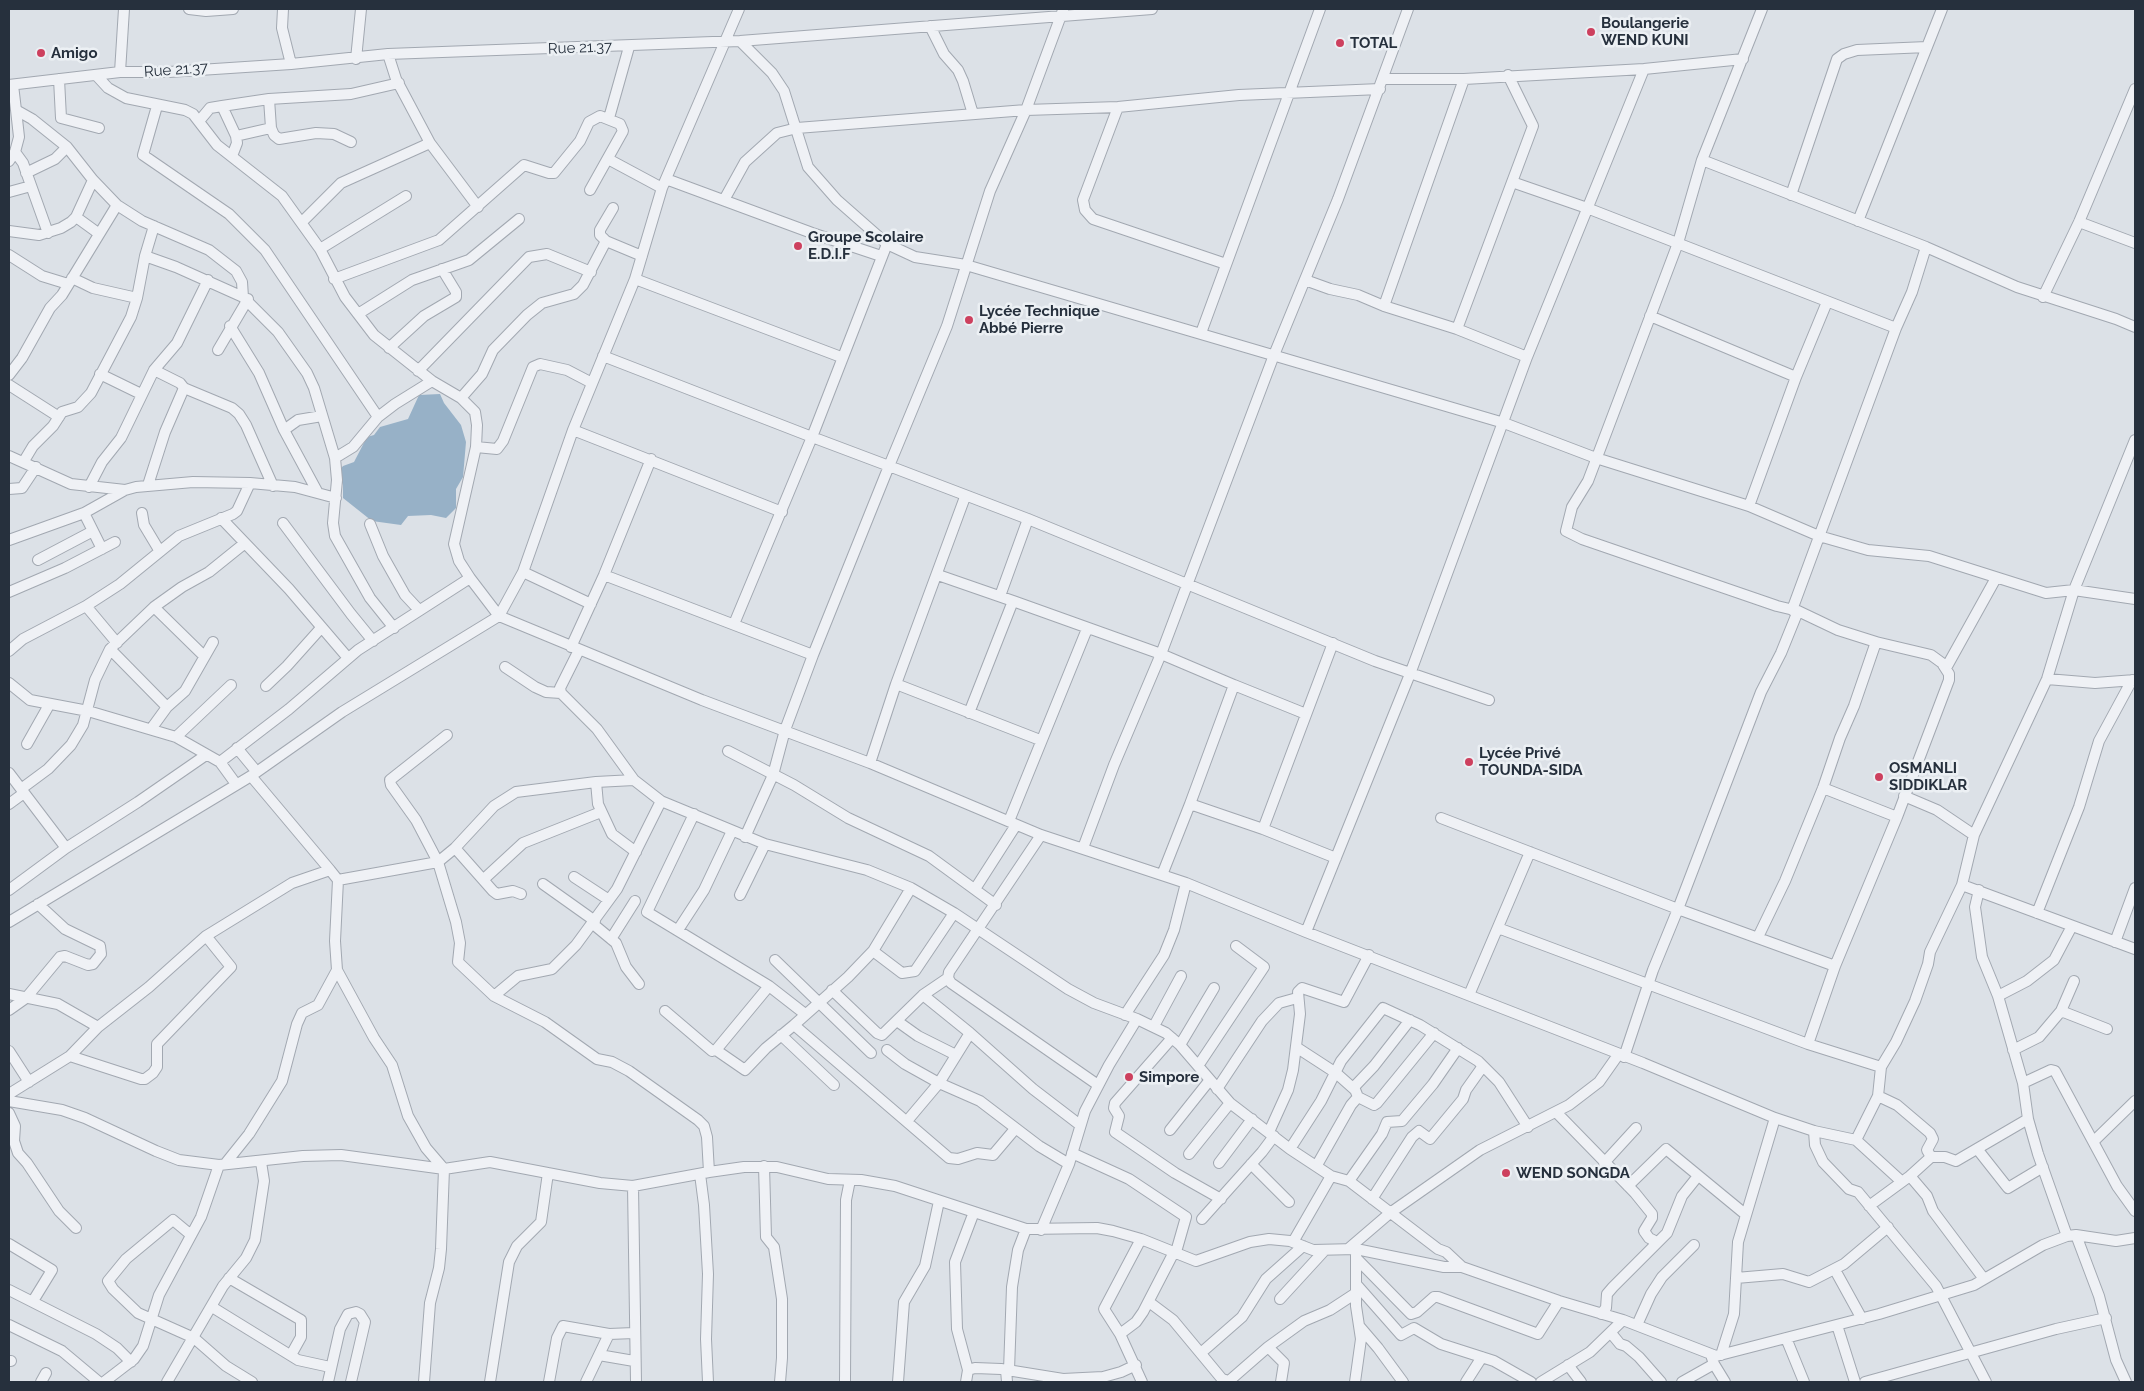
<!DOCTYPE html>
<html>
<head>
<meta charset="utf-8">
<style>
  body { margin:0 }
  #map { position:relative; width:2144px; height:1391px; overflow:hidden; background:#dce1e7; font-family:Raleway,sans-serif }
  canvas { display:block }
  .frame { position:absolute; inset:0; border:10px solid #26303d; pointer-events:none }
</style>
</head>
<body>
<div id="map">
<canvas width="2144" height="1391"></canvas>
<div class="frame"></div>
</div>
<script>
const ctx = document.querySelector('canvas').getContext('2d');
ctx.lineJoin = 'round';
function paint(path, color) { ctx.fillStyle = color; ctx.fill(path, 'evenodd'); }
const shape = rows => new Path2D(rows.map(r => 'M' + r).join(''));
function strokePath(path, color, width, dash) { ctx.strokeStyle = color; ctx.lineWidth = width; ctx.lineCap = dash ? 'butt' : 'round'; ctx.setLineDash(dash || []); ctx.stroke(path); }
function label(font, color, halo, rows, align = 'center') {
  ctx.font = font + ' Raleway,sans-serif'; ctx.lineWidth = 5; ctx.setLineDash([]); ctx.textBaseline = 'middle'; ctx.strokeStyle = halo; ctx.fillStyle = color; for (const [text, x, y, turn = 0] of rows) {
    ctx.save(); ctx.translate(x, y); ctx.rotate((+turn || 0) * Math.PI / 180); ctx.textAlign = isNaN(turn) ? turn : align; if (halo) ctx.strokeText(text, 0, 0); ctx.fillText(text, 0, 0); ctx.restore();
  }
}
const water = shape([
  [440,394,444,403,461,425,466,442,463,477,456,489,456,508,446,518,431,515,408,516,401,525,372,521,343,498,343,485,338,472,343,466,354,462,367,437,374,435,380,427,408,419,419,395]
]);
const street = shape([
  [189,9,206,11,233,9],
  [283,9,282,28,291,64],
  [1762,9,1702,160,1678,243,1588,481,1572,507,1566,531,1582,539,1777,606,1798,611,1838,630,1876,642,1931,655,1942,663,1949,674,1949,680,1897,817],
  [1063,10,1026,110,990,191,947,326,889,466,1028,519,1375,661,1489,700],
  [930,26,944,54,958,70,963,81,973,114],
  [740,41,772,73,784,91,808,167,837,200,887,244,915,257,966,265,1504,423,1596,458,1749,506,1819,536,1868,550,1929,556,2046,593,2074,590,2135,599],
  [388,54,396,79,430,143,478,207],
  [356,59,361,9],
  [120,72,124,9],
  [96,75,108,88,126,98,185,110,193,114,217,145,282,196,320,249,345,297,374,335,432,381],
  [59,79,61,118,99,128],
  [1383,79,1464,79,1644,69,1743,59],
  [9,85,120,72,169,72,291,64,388,54,740,41,1152,9],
  [13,85,16,110,32,119,67,147,93,180,117,205,142,221,209,250,236,271,242,282,243,297,278,332,307,373,314,388,335,458,337,480,333,523,335,536,370,598,394,628],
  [269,99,351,94,399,83],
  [157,106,143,155,229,214,265,250,378,417],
  [1118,107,1083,200,1085,210,1093,219,1226,264],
  [609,118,629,47],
  [200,120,210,108,222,106],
  [236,136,271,128,274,135,279,139,316,133,334,134,351,142],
  [15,152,23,163,48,233],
  [232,156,237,143,236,136,222,106,269,99,271,128],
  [608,159,662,188],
  [1702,160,1926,247,2017,287,2116,319,2135,327],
  [9,161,15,152,19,137,16,110],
  [26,173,55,159,67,147],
  [666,179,812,233,881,256],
  [1512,182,1587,208,1896,328],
  [9,192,31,186],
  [1791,195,1837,59,1844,54,1857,50,1927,47],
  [724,200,745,162,777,133,797,128,1026,110,1118,107,1239,95,1380,89],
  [76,217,98,233],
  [1858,221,1942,9],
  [302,222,341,183,430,143],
  [2079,222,2135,243],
  [9,231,39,235,61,228,71,222,76,217,93,180],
  [606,241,642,256],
  [320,249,406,196],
  [9,255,42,276,68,284],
  [145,256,176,267,243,297],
  [72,278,93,288,137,298],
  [334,279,439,240,524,165,549,173,554,173,580,141,589,122,600,116,620,124,623,131,590,190],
  [635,279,841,357],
  [1305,280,1330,289,1358,295,1384,306,1457,329,1527,357],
  [2043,297,2079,222,2135,89],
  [1384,306,1464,79],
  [358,314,412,280,469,260,519,219],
  [1650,316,1796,377],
  [230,326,259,373,284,430],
  [1457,329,1533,126,1508,75],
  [1201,333,1320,9],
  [389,348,424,316,456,297,456,292,442,269],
  [218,350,248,299],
  [603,356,812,437,734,624],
  [418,371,529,257,547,254,591,272],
  [100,374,141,394],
  [9,375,22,358,50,308,62,295,117,205],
  [9,385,59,417],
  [184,388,232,408,239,414,246,425,273,486],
  [461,398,475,412,477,425,476,447,454,544,459,561,470,578,499,616,702,700,870,763,1041,835,1186,883,1306,932,1643,1063,1775,1118,1814,1131,1856,1140,1901,1181],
  [573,430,782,512],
  [476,447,497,449,503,441,533,367,540,364,567,370,592,383],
  [9,456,71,484,125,490],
  [335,458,353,447,378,417,395,404,432,381,461,398,482,374,493,350,527,315,542,303,574,294,583,285,606,241,600,235,600,230,613,208],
  [24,461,33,446,53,426,62,412,78,407,91,393,131,317,137,298,145,256,154,226],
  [148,485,165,432,184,388,180,383,154,370],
  [89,487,102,462,121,438,154,370,177,343,208,280],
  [9,489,22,488,36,467],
  [318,493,284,430,298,420,322,416],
  [1749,506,1796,377,1827,302],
  [84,513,102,549],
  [142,513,144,525,159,550],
  [221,518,289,589,348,658],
  [283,523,351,614,373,641],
  [370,524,383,556,405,595,419,610],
  [9,540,84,513,125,490,136,487,193,482,250,483],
  [38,560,93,531],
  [523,572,591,604],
  [604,575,813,655],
  [938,575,1013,601,969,713],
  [9,592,65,568,115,542],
  [1000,596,1028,519],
  [1013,601,1161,654,1234,685,1190,804],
  [86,606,117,643],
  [154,607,204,656],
  [1792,610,1896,328,1912,292,1926,247],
  [571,647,604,575,651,459],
  [110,649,167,707],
  [579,650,560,688,561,693,597,729,634,780,661,801,765,844,867,870,911,888,954,913,1068,989,1094,1003,1137,1019,1166,1033,1180,1045,1230,1103,1290,1149,1331,1176,1349,1181,1438,1249,1446,1252,1462,1267,1559,1301,1623,1320,1716,1356,1879,1314,1974,1285,2043,1245,2067,1236,2076,1235,2116,1241,2135,1238],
  [9,651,23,639,86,606,120,584,179,536,233,514,237,511,250,483,295,487,336,498],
  [505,667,535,687,546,692,561,693],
  [1946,668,1996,578],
  [2047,679,2095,683,2135,680],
  [9,683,30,700,88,711,176,737,220,762,236,784],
  [896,684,1040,740],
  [1234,685,1306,714],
  [266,686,287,666,321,628],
  [151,729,167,707,185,691,213,642],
  [447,735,390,780,391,785,416,820,438,862,456,922,460,943,458,962,494,996,545,1022,597,1059,612,1062,629,1071,698,1120,704,1126,707,1137,709,1172],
  [176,737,231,685],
  [27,744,49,705],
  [237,748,256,771],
  [728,751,794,785,848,818,929,856,996,905],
  [220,762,289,709,358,650,470,578],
  [870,763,896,684,965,497],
  [9,773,66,848],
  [251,776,330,870],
  [596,782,598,804,612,834,636,852],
  [1823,788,1897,817,1835,966],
  [21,789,48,769,71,745,83,725,95,680,110,649,154,607,182,587,209,572,245,543],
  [9,804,24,793],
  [694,814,647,912,769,986,805,1014],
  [1441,818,1678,909,1761,692,1781,653,1798,611],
  [1009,821,1087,629],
  [1263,829,1333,643],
  [1041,835,949,972,948,978,951,983,1098,1085],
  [1974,835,2047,679,2074,590,2135,440],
  [745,837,773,775,785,730,813,655,889,466,812,437,887,244],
  [455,848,493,891,497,894,513,891,521,894],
  [1083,848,1114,765,1161,654,1274,355,1338,199,1408,9],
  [1162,875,1190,804,1263,829,1336,858],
  [574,877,609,900],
  [484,879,523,843,601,812],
  [543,884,595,921],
  [1962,885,2135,949],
  [911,888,873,951,848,977,794,1025,949,1158,958,1159,977,1153,993,1155,1015,1129],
  [975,889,1016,825],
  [9,890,66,848,138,802,206,755],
  [1979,890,1975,907,1982,957,1998,996,2023,1083,2028,1119,2038,1154,2067,1236],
  [740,895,765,844],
  [2037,913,2079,807,2099,741,2132,680],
  [9,922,251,776,342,712,499,616,523,572,573,430,635,279,662,188,739,9],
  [593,924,616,943,626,967,639,984],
  [1498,928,1808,1044,1881,1067],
  [678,930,704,890,732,831],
  [1306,932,1410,674,1527,357,1644,69],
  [1758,937,1785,881,1823,788,1840,738,1854,706,1876,642],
  [611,939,635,901],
  [2115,942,2135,888],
  [873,951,902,973,915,971,954,913],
  [775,960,871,1053],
  [337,970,374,1038,392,1065,408,1116,426,1148,444,1169,441,1249,439,1268,430,1303,424,1382],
  [832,990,877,1033,882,1035,923,995,948,978],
  [9,994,58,1004,98,1027],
  [923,995,970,1033],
  [1469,995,1530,852],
  [494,996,518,976,552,969,576,945,617,889,661,801],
  [1998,996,2027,981,2054,960,2072,926],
  [9,1010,26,998,60,957,65,956,88,965,93,964,101,954,100,946,65,929,38,904],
  [665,1011,712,1051,716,1050,769,986],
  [2061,1011,2074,981],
  [1125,1015,1164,955,1174,930,1186,883],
  [897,1021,918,1036,956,1055],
  [1154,1026,1181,976],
  [781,1035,834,1085],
  [1172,1038,1115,1103,1114,1108,1119,1116,1115,1132,1175,1173,1221,1199],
  [1180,1045,1214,988],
  [1296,1047,1336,1073,1354,1089],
  [716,1050,745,1070,766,1048,794,1025],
  [887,1050,905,1064,939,1083,970,1033,1033,1089,1080,1125],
  [2013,1050,2039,1037,2061,1011,2107,1029],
  [9,1051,29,1082],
  [70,1056,141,1079,145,1079,153,1073,157,1067,157,1044,231,967,206,936],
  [1624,1057,1653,970,1678,909,1835,966,1808,1044],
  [1198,1066,1264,967,1236,946],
  [2023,1083,2051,1070,2055,1071,2117,1186,2135,1211],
  [1217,1089,1262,1021,1279,1003,1297,998],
  [9,1094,70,1056,98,1027,149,987,206,936,292,883,330,870,338,880,438,862,455,848,494,806,516,792,596,782,634,780],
  [1878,1096,1897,1105,1930,1133,1933,1139,1927,1150,1931,1157],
  [1358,1097,1354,1087,1374,1066,1410,1020],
  [9,1101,62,1110,85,1118,156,1151,179,1160,219,1165,303,1156,341,1155,444,1169,490,1162,600,1183,633,1186,709,1172,744,1167,777,1167,828,1179,861,1180,895,1186,1026,1229,1097,1228,1113,1231,1141,1239,1196,1261,1250,1242,1269,1239,1290,1241,1313,1250,1356,1249,1444,1267,1462,1267],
  [1556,1112,1635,1193,1652,1214,1652,1218,1644,1231,1649,1238,1657,1242],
  [9,1113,15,1126,14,1141,18,1153,27,1163,59,1211,76,1228],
  [907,1121,939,1083,980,1101,1039,1146,1069,1164],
  [1170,1130,1209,1081],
  [1814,1131,1815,1145,1823,1162,1849,1189,1858,1192,1936,1286,1986,1382],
  [1269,1132,1288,1090,1293,1070,1300,1014,1298,992,1302,988,1344,1002,1369,955],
  [1856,1140,1878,1096,1881,1067,1896,1042,1915,1001,1928,964,1930,952,1962,885,1974,835,1937,810,1904,796],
  [2094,1141,2135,1101],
  [1290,1149,1321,1101,1341,1061,1383,1008,1420,1025,1478,1061,1499,1082,1528,1127],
  [1978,1150,2008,1188,2043,1167],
  [1072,1153,1129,1179,1186,1217,1176,1252],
  [1189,1154,1230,1103],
  [1219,1163,1252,1119],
  [1604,1163,1636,1128],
  [225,1164,249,1134,282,1081,297,1024,302,1013,318,1005,337,970,335,941,338,880],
  [1251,1164,1289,1202],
  [1317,1165,1351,1105,1358,1097,1374,1105,1377,1103,1434,1033],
  [764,1166,766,1237,774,1247,782,1299,782,1358,780,1382],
  [700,1174,704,1205,708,1274,706,1339,708,1382],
  [1910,1176,1931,1157,1945,1157,1956,1161,2028,1119],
  [1349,1181,1382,1134,1387,1122,1402,1121,1433,1084,1458,1048],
  [633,1186,636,1382],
  [1628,1186,1666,1149,1745,1214],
  [1372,1199,1412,1137,1419,1131,1430,1139,1463,1099,1466,1090,1483,1066],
  [1869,1206,1910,1176,1927,1196,1933,1211,1984,1279],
  [1202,1219,1262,1152,1274,1136],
  [1041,1230,1069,1164,1085,1111,1109,1065,1137,1019],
  [191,1235,173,1220,126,1259,108,1281,113,1289,138,1313,194,1338,226,1366,252,1382],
  [2076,1235,2099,1296,2116,1360,2126,1382],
  [1141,1239,1104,1309,1120,1334,1142,1382],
  [1293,1242,1331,1176],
  [9,1244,52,1270,33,1301],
  [1348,1249,1390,1213,1480,1150,1569,1105,1599,1082,1618,1055],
  [1356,1258,1411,1314,1417,1312,1434,1297,1438,1297,1538,1334,1559,1301],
  [1835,1270,1862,1319],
  [229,1278,301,1320,301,1337,291,1355],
  [1736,1278,1783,1274,1809,1282,1844,1264,1888,1227],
  [1356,1284,1401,1335,1414,1328,1441,1344,1494,1361,1531,1382],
  [9,1290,96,1334,117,1348,131,1362],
  [1280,1299,1324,1251],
  [1149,1302,1173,1320,1222,1379,1229,1381,1268,1347,1304,1321,1330,1310,1356,1293],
  [212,1307,298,1360,330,1367],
  [1601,1314,1606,1308,1607,1294,1613,1287,1667,1233,1682,1196,1698,1176],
  [9,1325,62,1351,99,1382],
  [1637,1325,1651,1294,1662,1277,1694,1245],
  [1837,1325,1855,1382],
  [1360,1327,1378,1348,1403,1382],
  [1611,1333,1620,1344,1626,1346,1639,1357,1661,1382],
  [1120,1334,1136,1322,1143,1312,1174,1252],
  [1786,1338,1804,1382],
  [1268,1347,1284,1363,1281,1382],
  [1202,1352,1242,1317,1266,1279,1303,1246],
  [599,1355,634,1361],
  [1721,1355,1734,1314,1738,1242,1775,1118],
  [9,1361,11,1361],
  [1714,1364,1725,1382],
  [1568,1365,1581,1382],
  [968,1370,957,1329,955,1262,974,1212],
  [1006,1370,1007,1382],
  [1009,1370,1012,1287,1018,1250,1026,1229],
  [41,1382,46,1373],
  [104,1382,134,1359,143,1346,159,1295,201,1217,219,1165],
  [167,1382,223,1286,246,1258,255,1240,264,1181,261,1162],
  [328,1382,340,1329,348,1314,356,1312,360,1314,365,1322,351,1382],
  [490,1382,509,1262,517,1246,541,1222,548,1173],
  [549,1382,557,1338,563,1326,609,1334,634,1333],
  [586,1382,609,1334],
  [845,1382,846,1200,850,1180],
  [898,1382,904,1302,925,1266,939,1201],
  [966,1382,968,1370,975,1368,1001,1369,1063,1379,1103,1377,1121,1372,1136,1365],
  [1355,1382,1361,1339,1356,1306,1356,1255],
  [1466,1382,1482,1357],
  [1541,1382,1590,1352,1623,1320],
  [1682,1382,1714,1364,1711,1355],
  [1865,1382,2056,1329,2106,1318]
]);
const markers = [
  [1591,32,5,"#cd405e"],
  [1340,43,5,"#cd405e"],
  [41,53,5,"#cd405e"],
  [798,246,5,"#cd405e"],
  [969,320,5,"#cd405e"],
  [1469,762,5,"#cd405e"],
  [1879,777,5,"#cd405e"],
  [1129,1077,5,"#cd405e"],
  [1506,1173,5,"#cd405e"]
];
const poiNames = [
  ["Boulangerie",1601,23],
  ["WEND KUNI",1601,40],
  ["TOTAL",1350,43],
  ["Amigo",51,53],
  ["Groupe Scolaire",808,237],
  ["E.D.I.F",808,254],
  ["Lycée Technique",979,311],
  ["Abbé Pierre",979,328],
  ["Lycée Privé",1479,753],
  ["TOUNDA-SIDA",1479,770],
  ["OSMANLI",1889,768],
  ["SIDDIKLAR",1889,785],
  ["Simpore",1139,1077],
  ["WEND SONGDA",1516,1173]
];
const streetNames = [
  ["Rue 21.37",580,48,-2],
  ["Rue 21.37",176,70,-4]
];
paint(water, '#97b1c7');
strokePath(street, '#a2a8b1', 12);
strokePath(street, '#eff1f5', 10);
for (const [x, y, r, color] of markers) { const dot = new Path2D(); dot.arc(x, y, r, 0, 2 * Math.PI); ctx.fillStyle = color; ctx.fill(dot); strokePath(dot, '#ecf0f4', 2); }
label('bold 15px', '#26303d', '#ecf0f4', poiNames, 'left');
label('15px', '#26303d', '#ecf0f4', streetNames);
</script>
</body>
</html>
